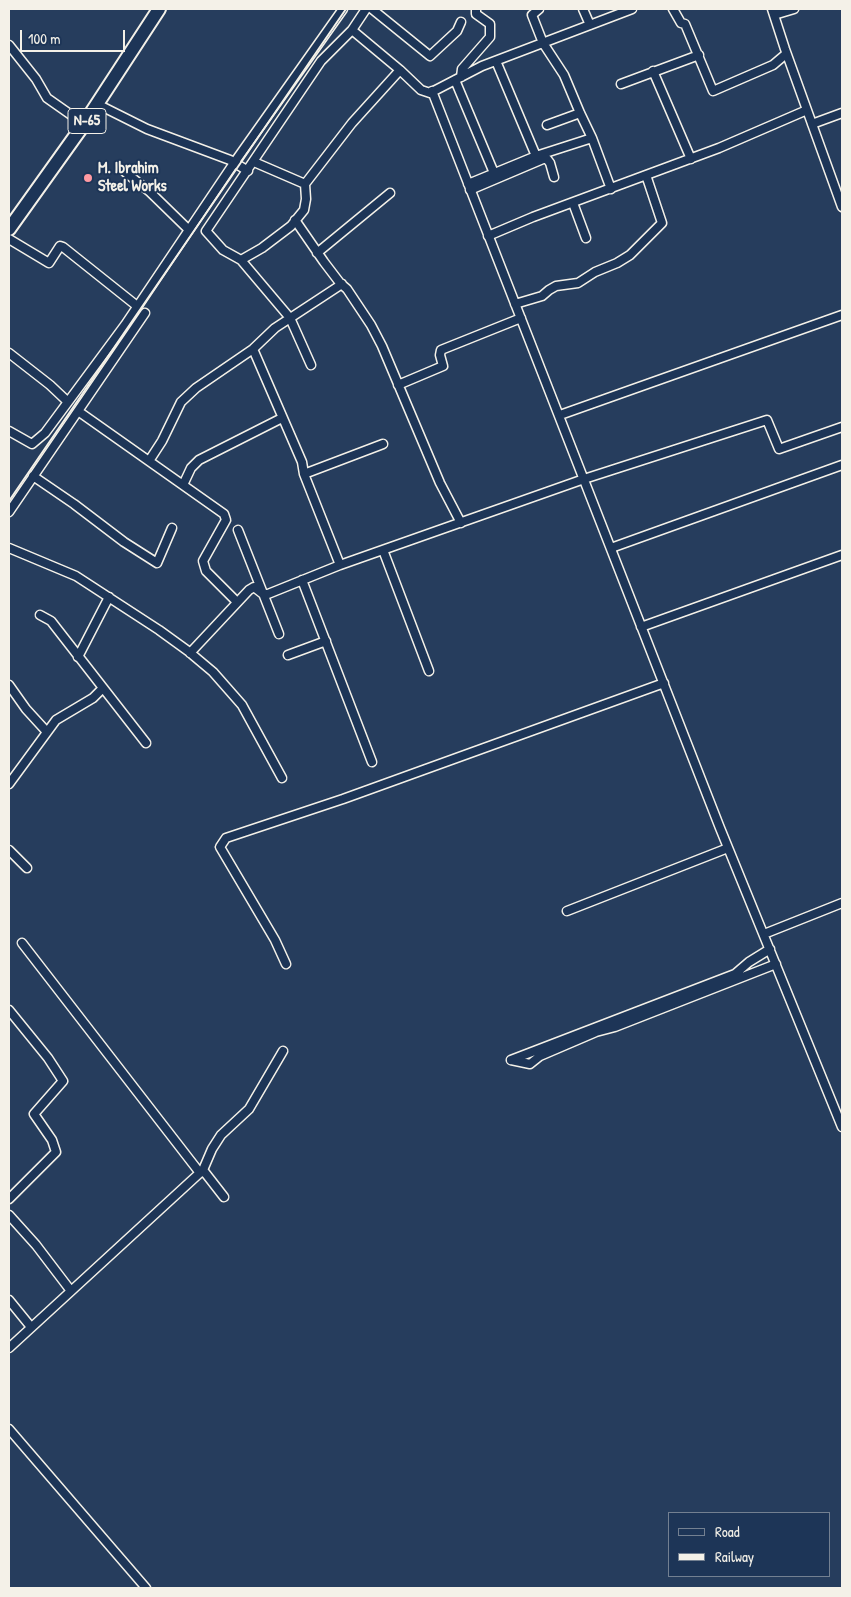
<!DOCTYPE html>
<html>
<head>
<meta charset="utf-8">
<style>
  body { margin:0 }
  #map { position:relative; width:851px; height:1597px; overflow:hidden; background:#263d5d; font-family:"Patrick Hand",sans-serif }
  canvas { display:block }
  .frame { position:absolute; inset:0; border:10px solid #f4f1e8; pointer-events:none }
  .legend { position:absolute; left:668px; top:1512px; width:162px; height:65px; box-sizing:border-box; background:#1d3557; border:1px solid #738091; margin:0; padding:6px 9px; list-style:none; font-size:15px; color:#f4f1e8 }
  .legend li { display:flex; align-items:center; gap:10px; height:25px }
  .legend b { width:25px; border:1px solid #738091 }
  .scale { position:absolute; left:20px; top:30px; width:105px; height:22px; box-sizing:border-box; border:2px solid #f4f1e8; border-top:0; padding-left:6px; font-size:15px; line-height:18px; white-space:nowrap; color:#f4f1e8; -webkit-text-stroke:4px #1d3557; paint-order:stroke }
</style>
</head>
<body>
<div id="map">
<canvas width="851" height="1597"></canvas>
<div class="frame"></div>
<ul class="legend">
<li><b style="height:6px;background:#1d3557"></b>Road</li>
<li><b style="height:6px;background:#f4f1e8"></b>Railway</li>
</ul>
<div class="scale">100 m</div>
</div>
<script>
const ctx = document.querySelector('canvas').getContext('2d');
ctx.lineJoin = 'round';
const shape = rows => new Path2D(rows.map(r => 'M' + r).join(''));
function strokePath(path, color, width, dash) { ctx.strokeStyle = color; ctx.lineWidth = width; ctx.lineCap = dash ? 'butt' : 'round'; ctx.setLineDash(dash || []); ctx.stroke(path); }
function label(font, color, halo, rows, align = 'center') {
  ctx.font = font + ' "Patrick Hand",sans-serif'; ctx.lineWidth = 4; ctx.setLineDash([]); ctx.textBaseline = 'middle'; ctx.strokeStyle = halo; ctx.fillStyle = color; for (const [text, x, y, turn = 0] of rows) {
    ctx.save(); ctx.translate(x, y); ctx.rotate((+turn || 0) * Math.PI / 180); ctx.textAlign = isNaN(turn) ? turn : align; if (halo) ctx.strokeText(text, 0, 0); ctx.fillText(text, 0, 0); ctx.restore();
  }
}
const minor = shape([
  [372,9,430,56,457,31,461,22],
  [539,9,532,15,543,43,564,75,580,113,592,138,611,189],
  [583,9,590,25],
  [673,9,681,23,685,24,713,91,773,65,786,54],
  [772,9,785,49,842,207],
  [774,15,794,9],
  [352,30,400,70,421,90,430,93,482,66,632,9],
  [9,45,36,79,47,98,84,124],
  [496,61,536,156],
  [653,71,691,159],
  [461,77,462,69,490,37,490,24,476,14,476,9],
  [455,80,494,173],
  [621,84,699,55],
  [432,91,720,828,842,1127],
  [97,104,147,129,230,160,248,171],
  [812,124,842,113],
  [547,125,580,113],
  [254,162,305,184,352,123,400,70],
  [125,172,150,192,189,230],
  [468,184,536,156,592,138],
  [470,190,543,159,547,159,550,163,554,177],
  [573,203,586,238],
  [295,220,324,262,340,283,347,289,371,325,382,346,440,483,461,523],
  [488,236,533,217,719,148,807,110],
  [9,239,49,263,60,246,63,247,137,306],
  [317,253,390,193],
  [241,260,262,248,291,226,304,210,306,199,305,184],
  [515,304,542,296,549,290,556,286,578,283,595,272,617,263,630,255,662,223,646,175],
  [253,349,302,462,304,474,340,565,584,479,767,420,779,449,842,427],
  [9,353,50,385,68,402],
  [311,365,290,318,241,260,223,250,206,231,321,61,352,30,366,9],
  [398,385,443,366,440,355,441,350,521,318],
  [78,411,224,514,226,520,203,561,206,571,237,602],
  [560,415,842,315],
  [9,431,32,444,45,433,125,325,234,163,343,9],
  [149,461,162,441,181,402,196,388,253,349,275,328,342,284],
  [304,474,383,444],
  [33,476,74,504,124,542,157,563,172,528],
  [183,485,191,468,199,460,282,418],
  [9,512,145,313],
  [238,530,279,634],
  [9,548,76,576,159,630,188,651,213,672,242,705,282,778],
  [611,548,842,465],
  [383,550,429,671],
  [302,580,372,762],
  [40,615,51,621,146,743],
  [641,627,842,555],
  [190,653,249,590,254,587,263,594,268,594,340,565],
  [288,655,326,641],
  [78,657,109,597],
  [9,685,26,709,47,732],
  [9,784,56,720,93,698,103,688],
  [9,850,27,868],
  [567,911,728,848],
  [764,934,842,903],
  [22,943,200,1173],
  [286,964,275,940,220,847,226,838,343,799,664,683],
  [9,1010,48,1058,63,1081,34,1114,52,1140,56,1152,9,1199],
  [511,1060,530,1064,540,1056,596,1032,615,1027,776,964],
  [511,1060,735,974,749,962,770,949],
  [203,1170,212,1149,221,1135,249,1109,283,1051],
  [9,1215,36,1245,71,1291],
  [9,1300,31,1327],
  [9,1348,203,1170,224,1197],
  [9,1429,146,1588]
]);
const trunk = shape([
  [9,229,84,124,159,9]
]);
const rail = shape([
  [9,501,346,9]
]);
const markers = [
  [88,178,5,"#ff9aa2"]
];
const shields = [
  [87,121,38]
];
const shieldNames = [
  ["N-65",87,121]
];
const poiNames = [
  ["M. Ibrahim",98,169],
  ["Steel Works",98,187]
];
strokePath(minor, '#f4f1e8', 11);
strokePath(trunk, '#f4f1e8', 16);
strokePath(minor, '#1d3557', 8);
strokePath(trunk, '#1d3557', 12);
strokePath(rail, '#f4f1e8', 2);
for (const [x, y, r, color] of markers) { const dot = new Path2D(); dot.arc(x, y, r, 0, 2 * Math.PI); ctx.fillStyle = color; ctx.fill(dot); strokePath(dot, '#1d3557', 2); }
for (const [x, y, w] of shields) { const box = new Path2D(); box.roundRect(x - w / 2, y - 12.5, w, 25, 4); ctx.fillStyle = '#1d3557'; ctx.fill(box); strokePath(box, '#f4f1e8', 1); }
label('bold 15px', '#f4f1e8', null, shieldNames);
label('bold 16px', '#f4f1e8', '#1d3557', poiNames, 'left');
</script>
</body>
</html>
